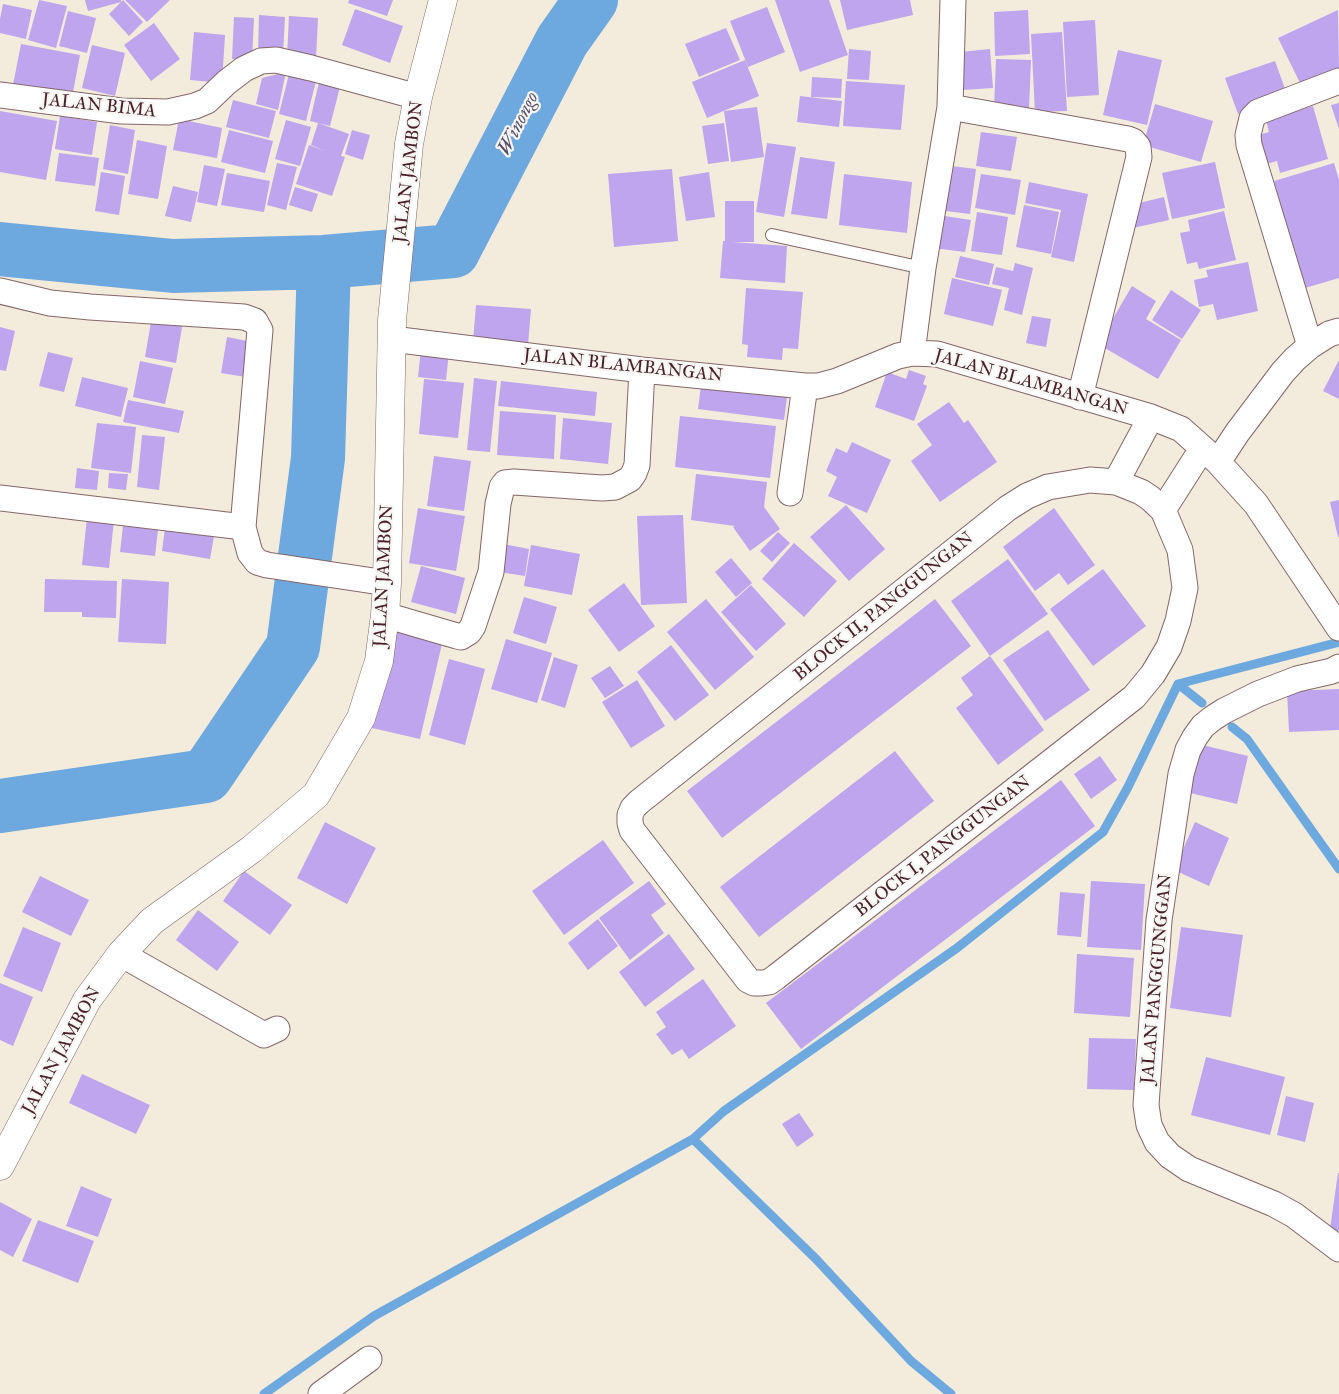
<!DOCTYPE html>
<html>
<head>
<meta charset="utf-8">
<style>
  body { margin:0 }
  canvas { display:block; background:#f3ebdb }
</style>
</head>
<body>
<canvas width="1339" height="1394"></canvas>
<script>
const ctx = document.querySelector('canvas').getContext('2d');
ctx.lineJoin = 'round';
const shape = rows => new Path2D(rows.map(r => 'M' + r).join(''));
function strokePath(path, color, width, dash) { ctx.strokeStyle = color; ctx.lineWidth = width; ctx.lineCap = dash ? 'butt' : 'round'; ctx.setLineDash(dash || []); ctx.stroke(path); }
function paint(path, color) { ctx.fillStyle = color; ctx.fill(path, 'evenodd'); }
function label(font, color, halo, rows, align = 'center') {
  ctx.font = font + ' "IM FELL Great Primer",serif'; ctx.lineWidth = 4.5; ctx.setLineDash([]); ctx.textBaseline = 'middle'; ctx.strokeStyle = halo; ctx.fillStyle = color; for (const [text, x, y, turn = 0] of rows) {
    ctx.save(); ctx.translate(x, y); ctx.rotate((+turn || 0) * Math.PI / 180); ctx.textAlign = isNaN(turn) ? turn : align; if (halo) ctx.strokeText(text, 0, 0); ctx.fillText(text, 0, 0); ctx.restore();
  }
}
const stream = shape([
  [1178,684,1339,642],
  [1178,684,1202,703],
  [1232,727,1247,739,1339,869],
  [693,1139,816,1259,911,1361,951,1394],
  [264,1394,374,1316,693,1139,724,1111,957,948,1103,832,1128,787,1178,684]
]);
const river = shape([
  [0,249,173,266,324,262,453,251,562,41,591,0],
  [0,806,206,776,293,647,318,458,324,262]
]);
const building = shape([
  [39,0,67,6,56,48,28,40],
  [85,0,121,0,121,2,88,11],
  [123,0,143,22,129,36,109,14],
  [125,0,170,0,147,22],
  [349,0,393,0,387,16,348,3],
  [775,0,829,0,848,55,800,72],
  [840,0,910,0,913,15,847,30],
  [3,4,32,10,26,39,0,33,0,19],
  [767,7,785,52,748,67,730,21],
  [355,9,403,26,390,63,342,45],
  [1028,10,1030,54,995,56,994,12],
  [1338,10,1339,71,1303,89,1278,38],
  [68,11,96,18,87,53,59,46],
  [259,15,285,17,283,55,258,54],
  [289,16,318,18,316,59,287,57],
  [234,17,254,18,252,60,232,59],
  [1095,20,1099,95,1067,97,1063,22],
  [154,23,180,59,151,81,124,45],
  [726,28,740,60,699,77,685,44],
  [194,32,225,35,222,83,190,80],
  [1062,32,1067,111,1035,112,1031,34],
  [21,44,80,55,71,103,12,90],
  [92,45,125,53,115,96,82,88],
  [849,49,871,51,869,80,847,79],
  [990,49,993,88,962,90,960,52],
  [1118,50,1162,60,1147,125,1103,115],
  [996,59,1031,60,1029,108,994,108],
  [745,60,759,96,707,118,692,82],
  [1275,61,1288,97,1238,114,1225,78],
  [286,72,278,110,256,104,262,78],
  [289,74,316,81,306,121,279,114],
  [812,77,842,79,841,98,811,97],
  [846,81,905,85,901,130,843,126],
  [319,82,340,87,330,126,310,121],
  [800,96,842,101,839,127,797,122],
  [233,100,276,111,269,138,226,127],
  [1339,103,1339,129,1331,105],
  [1155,104,1213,121,1201,162,1143,145],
  [1313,106,1328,159,1280,173,1277,161,1263,165,1255,136,1269,132,1266,120],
  [757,107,764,157,731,162,724,111],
  [0,111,57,121,46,180,0,172],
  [60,116,97,122,92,155,55,149],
  [179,119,222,128,217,158,173,150],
  [286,120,311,127,300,166,275,159],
  [318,123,349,134,341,156,345,157,332,196,296,184,309,145,325,151,311,145],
  [724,123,729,161,708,164,702,126],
  [110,125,135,130,128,174,103,169],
  [229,130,273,141,265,173,221,162],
  [352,130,370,135,363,160,345,154],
  [981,132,1017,137,1011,171,976,166],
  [137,140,167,146,158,199,128,194],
  [767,143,796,147,784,217,756,212],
  [59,153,99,158,95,186,55,181],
  [800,157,835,162,827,219,791,214],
  [1215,162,1225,208,1172,219,1162,173],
  [277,163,297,167,286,210,267,205],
  [1334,163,1339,180,1339,278,1305,288,1274,181],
  [204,165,225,169,217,206,197,202],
  [943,165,976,169,970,214,938,210],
  [672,169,678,241,614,247,608,174],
  [101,172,125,176,119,215,95,211],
  [709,172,715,217,686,221,679,177],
  [227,173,270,181,264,212,221,205],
  [844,174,912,182,907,233,839,225],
  [981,174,1021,180,1015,215,975,208],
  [1029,182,1088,194,1074,262,1051,257,1061,210,1025,203],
  [173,186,198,192,191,222,165,216],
  [295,187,318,194,312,212,289,205],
  [1164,197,1169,220,1133,228,1127,206],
  [725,201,754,201,754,242,732,242,787,246,785,283,720,278,723,241,725,241],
  [1024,205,1059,212,1051,254,1016,247],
  [1224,211,1236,260,1199,269,1197,262,1187,264,1180,233,1190,231,1188,220],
  [977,212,1008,217,1002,255,971,251],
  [938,215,971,220,965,252,933,248],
  [960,256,994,264,989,285,955,277],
  [1248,262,1258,311,1217,320,1213,304,1199,307,1194,280,1208,277,1206,270],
  [1015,263,1033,268,1022,315,1004,310,1009,288,992,284,996,267,1013,271],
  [952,278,1002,290,993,326,944,314],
  [1132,286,1156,301,1146,319,1181,340,1158,379,1098,344],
  [746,288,803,292,798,349,783,348,782,360,747,357,748,345,742,344],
  [1171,290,1201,310,1182,339,1152,320],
  [476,305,531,309,528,345,473,341],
  [152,316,183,321,176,363,145,357],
  [1032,316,1051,319,1046,347,1026,343],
  [0,327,15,331,6,371,0,370],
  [227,337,252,342,246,377,221,373],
  [421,349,449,352,446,380,418,377],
  [48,352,73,358,64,392,39,386],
  [1339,360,1339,399,1323,391],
  [140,361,173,368,165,404,133,397],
  [909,370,926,376,923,384,927,386,914,421,875,407,887,372,906,379],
  [82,377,128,388,121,417,75,406],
  [474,378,497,381,490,452,467,450],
  [702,378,788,390,784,420,698,409],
  [424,379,464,383,458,438,419,434],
  [501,381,597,392,595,416,498,406],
  [128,400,184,411,179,433,123,422],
  [949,402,964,423,968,420,997,462,940,502,911,461,932,445,917,424],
  [500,411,556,415,554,459,497,455],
  [680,416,776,426,770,478,675,467],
  [563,418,612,423,608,464,560,459],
  [97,423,136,427,131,473,91,468],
  [142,435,165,437,159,490,137,487],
  [852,442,891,460,867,513,828,496,837,477,826,471,836,448,847,453],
  [434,456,471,461,464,511,427,506],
  [77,468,99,471,97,490,75,488],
  [109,473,128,474,126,490,108,488],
  [696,474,767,482,764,507,780,529,750,551,733,527,735,526,691,520],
  [1339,500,1339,537,1338,537,1330,502],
  [846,505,885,549,849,581,810,537],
  [418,508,465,516,456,571,409,563],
  [1054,508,1095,565,1068,585,1059,573,1035,591,1003,547],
  [683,515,687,603,641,605,637,516],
  [87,517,114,520,109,568,82,565],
  [123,526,158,530,155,556,120,552],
  [165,528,214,536,210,559,162,551],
  [778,532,790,543,772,562,760,551],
  [498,543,529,549,525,576,493,571],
  [794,543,837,581,804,617,762,579],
  [531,545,580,554,572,595,524,586],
  [731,558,752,583,736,597,715,572],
  [1008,559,1048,614,990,656,1044,730,998,765,956,708,973,695,961,678,990,656,951,601],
  [421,566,465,578,456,614,411,602],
  [1103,569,1146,626,1093,666,1050,609],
  [45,579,117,581,116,618,82,617,82,612,44,612],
  [122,579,169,582,166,644,118,642],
  [624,583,655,626,619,652,588,610],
  [751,585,786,624,756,651,721,612],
  [524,597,557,607,546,644,513,633],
  [706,599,754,657,715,690,667,632],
  [935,599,971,646,722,838,687,791],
  [396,624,444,635,420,739,372,728],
  [1048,630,1090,690,1045,721,1003,660],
  [506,639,552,653,537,703,491,689],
  [671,645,709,695,675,721,637,672],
  [554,657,578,665,565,708,541,700],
  [449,659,485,669,465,745,429,735],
  [610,666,624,686,605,698,591,678],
  [637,680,665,726,631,748,602,702],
  [1339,689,1339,730,1289,732,1287,691],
  [1198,744,1248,756,1237,804,1186,792],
  [895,751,934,801,759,937,720,887],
  [1100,756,1117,780,1091,799,1074,774],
  [1061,780,1095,826,801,1049,766,1003],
  [325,822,376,848,347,904,297,878],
  [1195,822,1229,838,1209,886,1174,870],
  [603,840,634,883,564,935,532,891],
  [244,871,292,905,270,935,223,901],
  [40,876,89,900,71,936,22,912],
  [649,881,666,904,651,915,664,933,630,960,599,918],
  [1091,881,1145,884,1141,950,1087,947],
  [1060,892,1085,894,1081,937,1057,935],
  [198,910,239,942,217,971,176,940],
  [598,919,618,946,588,970,568,943],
  [23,927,61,943,42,992,3,976],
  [1181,927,1243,935,1231,1017,1170,1008],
  [669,934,695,969,645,1007,619,972],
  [1077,954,1134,958,1130,1017,1074,1013],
  [703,979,736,1026,689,1059,682,1049,672,1055,656,1034,666,1027,656,1012],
  [0,983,33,997,13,1046,0,1040],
  [1089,1038,1136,1039,1134,1090,1087,1089],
  [1206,1057,1285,1077,1270,1135,1191,1115],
  [82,1074,150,1105,136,1134,69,1103],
  [1286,1096,1314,1103,1305,1142,1277,1135],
  [799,1113,814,1135,797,1147,782,1124],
  [1338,1173,1339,1173,1339,1231,1330,1229],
  [81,1186,112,1199,98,1237,66,1226],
  [0,1202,32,1219,13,1257,0,1250],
  [38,1220,94,1241,78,1283,22,1261]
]);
const service = shape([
  [772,235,923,268]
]);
const minor = shape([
  [0,95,121,111,168,112,195,106,207,101,227,82,244,69,261,61,276,60,311,68,418,97],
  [950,107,1128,139,1133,141,1138,147,1139,157,1080,397],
  [0,291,50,303,90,307,244,317,255,321,260,330,243,527,250,553,257,562,267,565,387,583],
  [392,339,642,370,805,386,818,386,837,381,898,356,912,353,937,354,1151,417,1181,429,1218,462,1256,504,1339,628],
  [1310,346,1249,145,1248,135,1252,118,1258,112,1339,81],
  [912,353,923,268,950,107,953,0],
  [1218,462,1237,433,1283,372,1295,359,1310,346,1329,334,1339,331],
  [1090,480,1116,482,1141,492,1150,498,1163,510,1180,550,1185,588,1178,621,1169,647,1153,674,1134,697,776,977,769,982,762,983,754,983,748,980,632,830,630,823,630,815,633,808,639,802,1008,508,1027,496,1048,487,1090,480],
  [1116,482,1151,417],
  [790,493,805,386],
  [0,498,243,527],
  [1163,510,1202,449],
  [385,615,457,636,461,637,469,632,473,626,491,572,498,504,502,487,505,483,514,482,602,488,615,487,630,479,634,473,637,465,642,370],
  [1339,667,1332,671,1297,679,1258,694,1224,711,1213,718,1203,726,1195,737,1188,750,1181,774,1159,920,1146,1105,1149,1125,1157,1142,1170,1156,1189,1169,1274,1204,1294,1215,1339,1249],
  [121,954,264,1035,277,1029],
  [321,1394,369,1359]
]);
const secondary = shape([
  [0,1166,87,1000,121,954,152,921,252,849,316,795,361,718,379,661,385,615,387,583,392,320,409,144,418,97,443,0]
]);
const streetNames = [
  ["JALAN BIMA",99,106,6],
  ["JALAN JAMBON",409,172,-83],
  ["JALAN BLAMBANGAN",623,366,6],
  ["JALAN BLAMBANGAN",1031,383,16],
  ["JALAN JAMBON",384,576,-87],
  ["BLOCK II, PANGGUNGAN",884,607,-39],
  ["BLOCK I, PANGGUNGAN",943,847,-38],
  ["JALAN PANGGUNGGAN",1157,979,-85],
  ["JALAN JAMBON",62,1051,-61]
];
const waterNames = [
  ["Winongo",519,124,-63]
];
strokePath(stream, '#6da8de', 9);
strokePath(river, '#6da8de', 54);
paint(building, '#bea5ee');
strokePath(service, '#856669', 14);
strokePath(minor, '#856669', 27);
strokePath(secondary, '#856669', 29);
strokePath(service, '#fff', 12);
strokePath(minor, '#fff', 25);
strokePath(secondary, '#fff', 28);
label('18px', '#4a1f2b', '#f6f6f2', streetNames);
label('italic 19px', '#564f6a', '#f6f6f2', waterNames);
</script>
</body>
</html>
